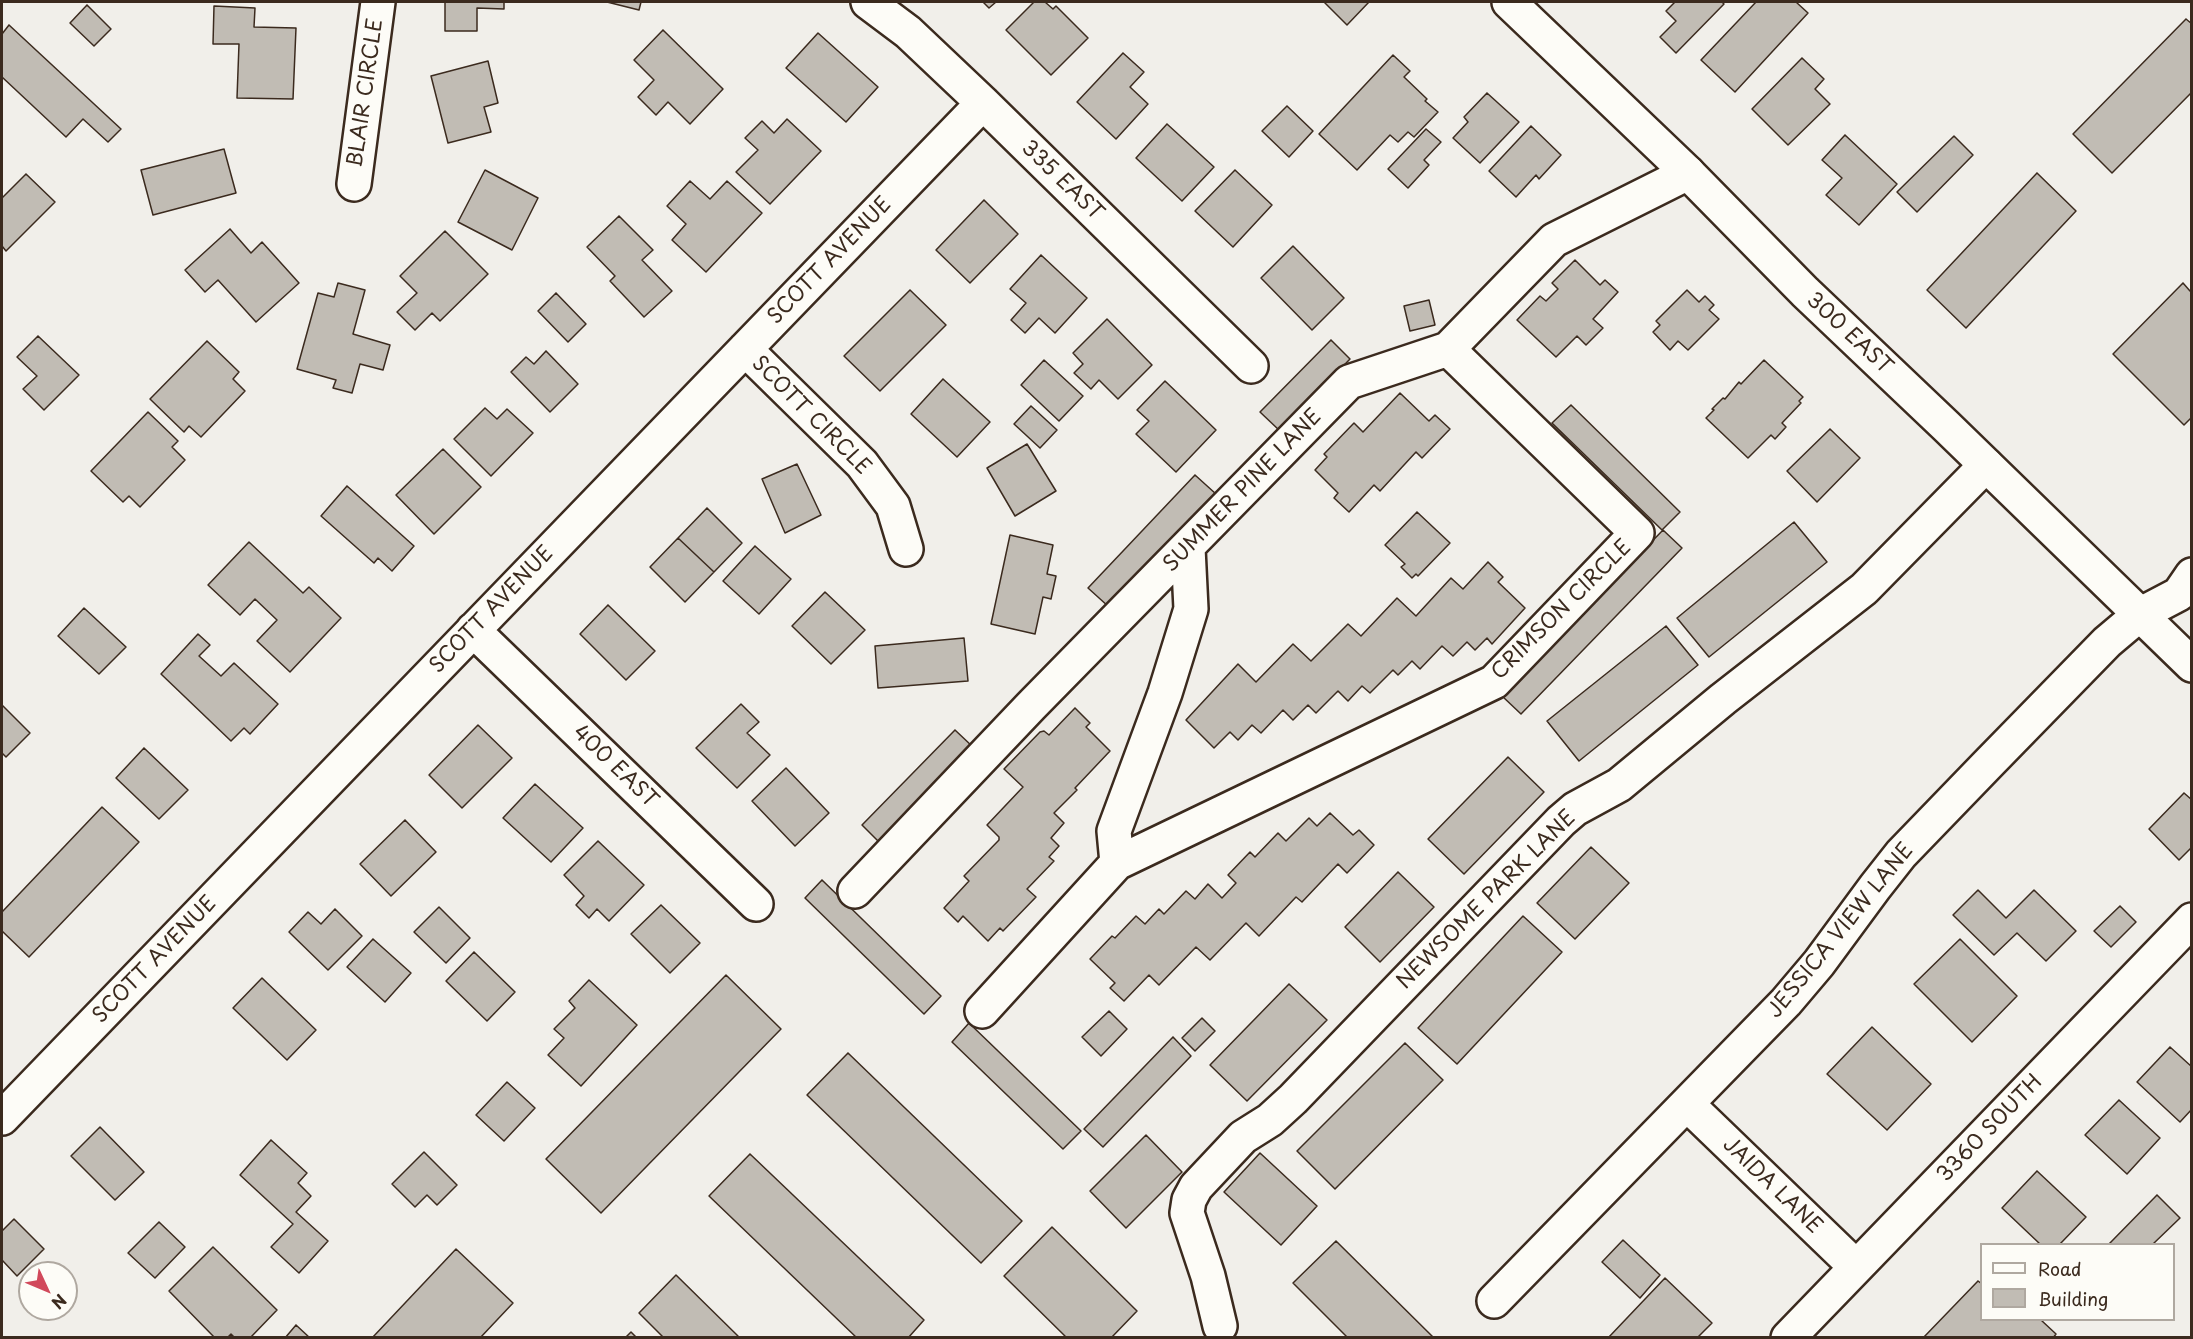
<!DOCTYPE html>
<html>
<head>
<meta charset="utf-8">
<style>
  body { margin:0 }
  #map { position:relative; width:2193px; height:1339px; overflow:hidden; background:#f1efea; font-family:"Playpen Sans",sans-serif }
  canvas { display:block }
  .frame { position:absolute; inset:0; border:3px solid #3b2a1e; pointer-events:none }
  .legend { position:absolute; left:1980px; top:1243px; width:195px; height:78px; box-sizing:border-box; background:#fdfcf7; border:2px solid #afa8a0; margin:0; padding:8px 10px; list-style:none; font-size:18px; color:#3b2a1e }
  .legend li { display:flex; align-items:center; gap:12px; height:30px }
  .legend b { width:30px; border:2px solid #afa8a0 }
  .north { position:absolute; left:18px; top:1261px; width:60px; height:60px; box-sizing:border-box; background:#fdfcf7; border:2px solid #afa8a0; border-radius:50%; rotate:134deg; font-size:16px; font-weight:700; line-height:24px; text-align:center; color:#3b2a1e }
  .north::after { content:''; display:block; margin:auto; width:21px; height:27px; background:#d1495b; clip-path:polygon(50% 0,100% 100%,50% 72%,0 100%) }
</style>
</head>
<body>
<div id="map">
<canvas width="2193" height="1339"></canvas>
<div class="frame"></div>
<ul class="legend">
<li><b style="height:8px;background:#fdfcf7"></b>Road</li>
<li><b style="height:16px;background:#c1bcb4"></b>Building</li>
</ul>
<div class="north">N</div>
</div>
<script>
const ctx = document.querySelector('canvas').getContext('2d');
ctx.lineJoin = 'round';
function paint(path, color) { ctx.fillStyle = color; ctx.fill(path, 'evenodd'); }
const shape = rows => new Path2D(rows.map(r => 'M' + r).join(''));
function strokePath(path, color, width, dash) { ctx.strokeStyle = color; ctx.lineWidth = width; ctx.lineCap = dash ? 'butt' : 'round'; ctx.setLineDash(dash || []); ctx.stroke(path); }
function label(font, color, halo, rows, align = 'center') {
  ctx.font = font + ' "Playpen Sans",sans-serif'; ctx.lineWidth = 4.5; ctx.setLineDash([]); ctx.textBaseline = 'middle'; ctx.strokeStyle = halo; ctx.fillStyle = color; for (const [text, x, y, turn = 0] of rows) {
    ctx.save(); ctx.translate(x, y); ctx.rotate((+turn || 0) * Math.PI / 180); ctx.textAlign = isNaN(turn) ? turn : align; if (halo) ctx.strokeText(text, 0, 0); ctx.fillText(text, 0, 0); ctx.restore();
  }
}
const building = shape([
  [445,2,504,2,504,9,477,8,477,31,445,31,445,2],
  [607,2,641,2,639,10,607,2],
  [983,2,996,2,989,8,983,2],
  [1034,2,1045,2,1053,9,1056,6,1088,38,1051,75,1006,30,1034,2],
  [1324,2,1369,2,1347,25,1324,2],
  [1675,2,1722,2,1724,4,1676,53,1660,37,1676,21,1666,11,1675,2],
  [1756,2,1796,2,1808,13,1735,92,1701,60,1756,2],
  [87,5,111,29,94,46,70,23,87,5],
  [214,6,255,8,254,27,296,28,293,99,237,98,239,44,213,44,214,6],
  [2186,19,2192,24,2192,92,2112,173,2073,134,2186,19],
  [9,25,121,129,108,142,83,119,66,137,2,77,2,34,9,25],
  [663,30,723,89,690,124,668,102,656,115,638,97,654,80,634,60,663,30],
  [818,33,878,87,846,122,786,68,818,33],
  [1123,53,1144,72,1130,87,1148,104,1116,139,1077,102,1123,53],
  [1393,55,1410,71,1404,77,1427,99,1425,101,1438,112,1414,137,1408,132,1398,142,1390,135,1357,170,1319,134,1393,55],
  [1802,58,1824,79,1815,89,1830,104,1788,145,1752,109,1802,58],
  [488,61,498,103,484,107,491,132,448,143,431,76,488,61],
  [1487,93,1519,122,1480,163,1453,138,1468,122,1464,117,1487,93],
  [1287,106,1313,131,1289,157,1262,131,1287,106],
  [787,119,821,151,770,204,736,172,758,150,745,138,762,121,774,133,787,119],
  [1167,124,1214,167,1182,201,1136,158,1167,124],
  [1531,126,1561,155,1539,179,1536,175,1516,197,1489,171,1531,126],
  [1426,129,1441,142,1424,160,1429,165,1408,188,1388,169,1426,129],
  [1845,135,1897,184,1859,225,1826,195,1842,178,1822,160,1845,135],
  [1954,136,1973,155,1917,212,1897,192,1954,136],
  [224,149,236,193,153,215,141,170,224,149],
  [485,170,538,198,512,250,458,222,485,170],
  [1235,170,1272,205,1233,247,1195,211,1235,170],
  [2037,173,2076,211,1966,328,1927,290,2037,173],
  [26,174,55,202,6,251,2,246,2,198,26,174],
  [690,181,710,199,727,181,762,213,706,272,672,240,686,224,667,206,690,181],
  [984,200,1018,234,970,283,936,250,984,200],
  [619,216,653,250,642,260,672,291,644,317,610,281,615,276,587,247,619,216],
  [230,229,251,253,262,242,299,283,256,322,218,280,205,292,185,270,230,229],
  [445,231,488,274,440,321,432,313,415,330,397,312,417,293,400,276,445,231],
  [1293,246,1344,298,1312,330,1261,278,1293,246],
  [1041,255,1087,298,1055,333,1039,318,1025,333,1011,320,1026,303,1010,289,1041,255],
  [1575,260,1600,285,1605,280,1618,292,1593,319,1603,328,1586,345,1577,336,1556,357,1517,320,1540,296,1546,301,1558,289,1552,283,1575,260],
  [338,283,365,290,353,334,390,345,383,370,360,364,352,393,333,388,336,380,297,369,318,293,334,297,338,283],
  [2183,283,2190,291,2192,289,2192,417,2184,425,2113,354,2183,283],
  [910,290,946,325,880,391,844,356,910,290],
  [1687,290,1699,302,1705,296,1714,305,1709,310,1719,319,1688,350,1678,341,1670,350,1653,332,1660,325,1656,321,1687,290],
  [556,293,586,324,568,342,538,311,556,293],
  [1429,300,1435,325,1410,331,1404,306,1429,300],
  [1107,319,1152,365,1118,399,1099,380,1091,389,1074,373,1083,364,1073,353,1107,319],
  [38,336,79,375,44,410,23,389,37,376,17,357,38,336],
  [1331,340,1350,359,1280,431,1260,412,1331,340],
  [207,341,239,372,233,379,245,391,201,437,189,426,184,432,150,399,207,341],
  [546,351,578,384,550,412,511,372,526,357,534,364,546,351],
  [1044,360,1083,396,1059,421,1021,385,1044,360],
  [1764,360,1803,397,1799,401,1801,403,1782,423,1786,427,1775,439,1771,435,1748,458,1706,418,1714,410,1712,409,1723,398,1725,399,1739,382,1741,384,1764,360],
  [943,379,990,422,957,457,911,414,943,379],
  [1165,381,1216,430,1176,472,1136,434,1149,421,1137,410,1165,381],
  [1400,393,1429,421,1435,415,1450,429,1422,458,1416,452,1380,491,1374,485,1349,512,1334,498,1338,493,1315,470,1327,457,1324,454,1354,423,1363,432,1400,393],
  [1571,405,1680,512,1662,530,1552,423,1571,405],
  [1031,406,1057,430,1040,448,1014,424,1031,406],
  [485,408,497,419,507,409,533,433,491,476,454,439,485,408],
  [148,412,178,441,172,447,185,460,140,507,129,496,123,502,91,471,148,412],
  [1830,429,1860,458,1817,502,1787,471,1830,429],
  [1027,444,1056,491,1015,516,987,468,1027,444],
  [443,449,481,487,434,534,396,495,443,449],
  [797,464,821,515,785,533,762,479,797,464],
  [1195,475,1216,494,1109,607,1088,588,1195,475],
  [347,486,414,546,392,571,378,558,374,563,321,516,347,486],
  [707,508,742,543,714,572,678,538,707,508],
  [1417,512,1450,543,1418,576,1416,574,1412,578,1401,567,1405,564,1385,545,1417,512],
  [1794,522,1827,562,1709,657,1677,618,1794,522],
  [1663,530,1682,548,1521,714,1502,696,1663,530],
  [1010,535,1053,545,1047,574,1056,576,1051,599,1043,597,1035,634,991,624,1010,535],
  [678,538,714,572,685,602,650,567,678,538],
  [249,542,303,593,309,587,341,618,290,672,257,641,277,620,255,599,240,615,208,585,249,542],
  [755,546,791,579,759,614,723,581,755,546],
  [1488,562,1503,577,1498,582,1525,608,1492,644,1487,638,1475,650,1467,642,1453,656,1442,646,1420,669,1412,661,1398,675,1393,670,1370,693,1362,686,1348,701,1338,691,1316,713,1308,705,1293,720,1283,710,1261,733,1252,725,1238,740,1230,732,1214,748,1186,720,1238,664,1256,682,1293,644,1311,661,1348,624,1361,636,1397,598,1416,616,1451,578,1463,589,1488,562],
  [825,592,865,630,831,664,792,626,825,592],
  [608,605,655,651,626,680,580,634,608,605],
  [84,608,126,647,99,674,58,636,84,608],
  [1666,626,1698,665,1579,761,1547,721,1666,626],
  [198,634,210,645,199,656,221,676,234,663,278,704,250,734,244,728,231,741,161,674,198,634],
  [964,638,968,681,878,688,875,646,964,638],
  [741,704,759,722,747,733,770,755,737,788,696,748,741,704],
  [2,705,30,733,6,757,2,753,2,705],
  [1075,708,1090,723,1086,727,1110,751,1075,788,1077,790,1054,813,1064,823,1051,838,1059,846,1049,857,1054,861,1027,889,1036,897,1003,931,1000,928,988,941,963,916,958,922,944,908,969,881,964,876,999,840,999,837,987,825,1023,787,1004,769,1040,732,1044,731,1049,735,1075,708],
  [478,725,512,758,462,808,429,775,478,725],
  [955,730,973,747,880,843,862,825,955,730],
  [144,748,188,790,159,819,116,778,144,748],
  [1508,757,1544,792,1464,874,1428,839,1508,757],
  [786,768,829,813,795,846,752,801,786,768],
  [535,784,583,828,551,862,503,818,535,784],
  [2184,793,2192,800,2192,847,2179,860,2149,829,2184,793],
  [102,807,139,842,29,957,2,931,2,912,102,807],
  [1330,813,1353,835,1359,830,1374,845,1347,873,1338,864,1302,902,1296,897,1259,936,1246,923,1210,960,1196,947,1159,985,1149,975,1124,1001,1110,988,1115,983,1090,959,1112,936,1115,938,1136,916,1145,924,1159,909,1164,914,1186,891,1195,899,1208,884,1222,898,1236,883,1228,875,1250,852,1255,857,1278,833,1286,841,1309,818,1317,826,1330,813],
  [405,820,436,852,391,896,360,864,405,820],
  [598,841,644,885,609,921,597,909,589,918,576,905,584,896,564,875,598,841],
  [1591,847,1629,883,1575,939,1537,903,1591,847],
  [1398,872,1434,907,1380,962,1345,927,1398,872],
  [822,880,941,996,924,1014,805,898,822,880],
  [1978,890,2006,918,2034,890,2076,931,2046,961,2017,933,1994,955,1953,915,1978,890],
  [661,905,700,943,670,973,631,934,661,905],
  [2120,906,2136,922,2111,947,2094,931,2120,906],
  [439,907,470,938,446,963,414,932,439,907],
  [335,909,362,936,328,970,289,932,308,912,321,924,335,909],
  [1523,916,1562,952,1457,1064,1418,1028,1523,916],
  [373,939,411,973,385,1002,347,967,373,939],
  [1960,939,2017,996,1972,1042,1914,984,1960,939],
  [474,952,515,992,487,1021,446,981,474,952],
  [726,975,781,1029,601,1213,546,1159,726,975],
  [262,978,316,1030,287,1060,233,1008,262,978],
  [589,980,637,1025,581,1086,548,1055,564,1038,554,1029,575,1008,569,1001,589,980],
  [1289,984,1327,1020,1247,1101,1210,1065,1289,984],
  [1109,1011,1127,1029,1101,1056,1082,1037,1109,1011],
  [1202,1018,1215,1031,1195,1051,1182,1038,1202,1018],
  [969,1023,1081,1131,1063,1149,952,1042,969,1023],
  [1872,1027,1931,1084,1887,1130,1827,1074,1872,1027],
  [1173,1037,1191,1056,1103,1147,1084,1129,1173,1037],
  [1405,1043,1443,1080,1335,1189,1297,1151,1405,1043],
  [2170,1047,2192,1067,2192,1109,2180,1122,2137,1082,2170,1047],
  [848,1053,1022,1221,981,1263,807,1095,848,1053],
  [507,1082,535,1108,504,1141,476,1115,507,1082],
  [2119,1100,2160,1138,2127,1174,2085,1135,2119,1100],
  [100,1127,144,1172,115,1200,71,1156,100,1127],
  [1146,1135,1182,1172,1126,1228,1090,1191,1146,1135],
  [271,1140,307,1173,298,1183,311,1196,296,1212,328,1241,299,1273,271,1247,293,1224,240,1175,271,1140],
  [424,1152,457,1185,437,1205,427,1195,415,1207,392,1184,424,1152],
  [1260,1153,1317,1206,1281,1245,1224,1192,1260,1153],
  [750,1154,924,1320,908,1338,857,1338,709,1196,750,1154],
  [2037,1171,2086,1217,2060,1244,2040,1244,2002,1208,2037,1171],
  [2157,1195,2180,1218,2153,1244,2109,1244,2157,1195],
  [14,1219,44,1249,17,1276,2,1260,2,1231,14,1219],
  [159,1222,185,1247,155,1278,128,1253,159,1222],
  [1052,1227,1137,1311,1111,1338,1067,1338,1004,1276,1052,1227],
  [1623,1240,1660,1275,1640,1298,1602,1262,1623,1240],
  [1336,1241,1434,1338,1348,1338,1293,1283,1336,1241],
  [213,1247,277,1310,250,1338,235,1338,231,1334,227,1338,215,1338,169,1291,213,1247],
  [456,1249,513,1303,480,1338,372,1338,456,1249],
  [676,1275,740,1338,664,1338,639,1313,676,1275],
  [1665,1278,1712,1323,1697,1338,1608,1338,1665,1278],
  [1978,1281,1982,1284,1982,1320,2041,1320,2056,1334,2053,1338,1923,1338,1978,1281],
  [296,1325,310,1338,285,1338,296,1325],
  [631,1332,637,1338,625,1338,631,1332]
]);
const minor = shape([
  [868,2,908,32,983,103,1251,366],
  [354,184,378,2],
  [745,349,862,464,893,506,906,549],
  [473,630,756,904],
  [1117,863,1114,831,1165,693,1191,609,1188,548],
  [855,891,1031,706,1349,382,1448,349,1554,240,1688,173],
  [982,1011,1117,863,1494,682,1637,533,1448,349],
  [1687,1104,1856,1267],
  [2,1118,983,103],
  [1494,1301,1786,1002,1819,963,1875,887,1901,854,1986,766,2107,642,2139,615,2179,594,2192,575],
  [1220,1326,1208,1276,1187,1213,1189,1200,1196,1187,1243,1137,1270,1120,1293,1099,1561,821,1575,809,1619,785,1723,699,1864,589,1986,465],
  [1788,1338,2192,920]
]);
const tertiary = shape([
  [1509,2,1688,173,1805,292,1946,426,2192,665]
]);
const streetNames = [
  ["BLAIR CIRCLE",366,93,-82],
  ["335 EAST",1062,181,44],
  ["SCOTT AVENUE",830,261,-46],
  ["300 EAST",1849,334,43],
  ["SCOTT CIRCLE",811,416,45],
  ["SUMMER PINE LANE",1243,491,-46],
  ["SCOTT AVENUE",492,610,-46],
  ["CRIMSON CIRCLE",1562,610,-45],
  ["400 EAST",615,767,44],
  ["NEWSOME PARK LANE",1487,900,-45],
  ["JESSICA VIEW LANE",1841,931,-51],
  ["SCOTT AVENUE",155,960,-46],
  ["3360 SOUTH",1990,1129,-46],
  ["JAIDA LANE",1772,1186,44]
];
paint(building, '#c1bcb4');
strokePath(building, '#3b2a1e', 1.5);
strokePath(minor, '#3b2a1e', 38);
strokePath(tertiary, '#3b2a1e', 38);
strokePath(minor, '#fdfcf7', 33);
strokePath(tertiary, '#fdfcf7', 33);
label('21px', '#3b2a1e', '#fdfcf7', streetNames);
</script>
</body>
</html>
